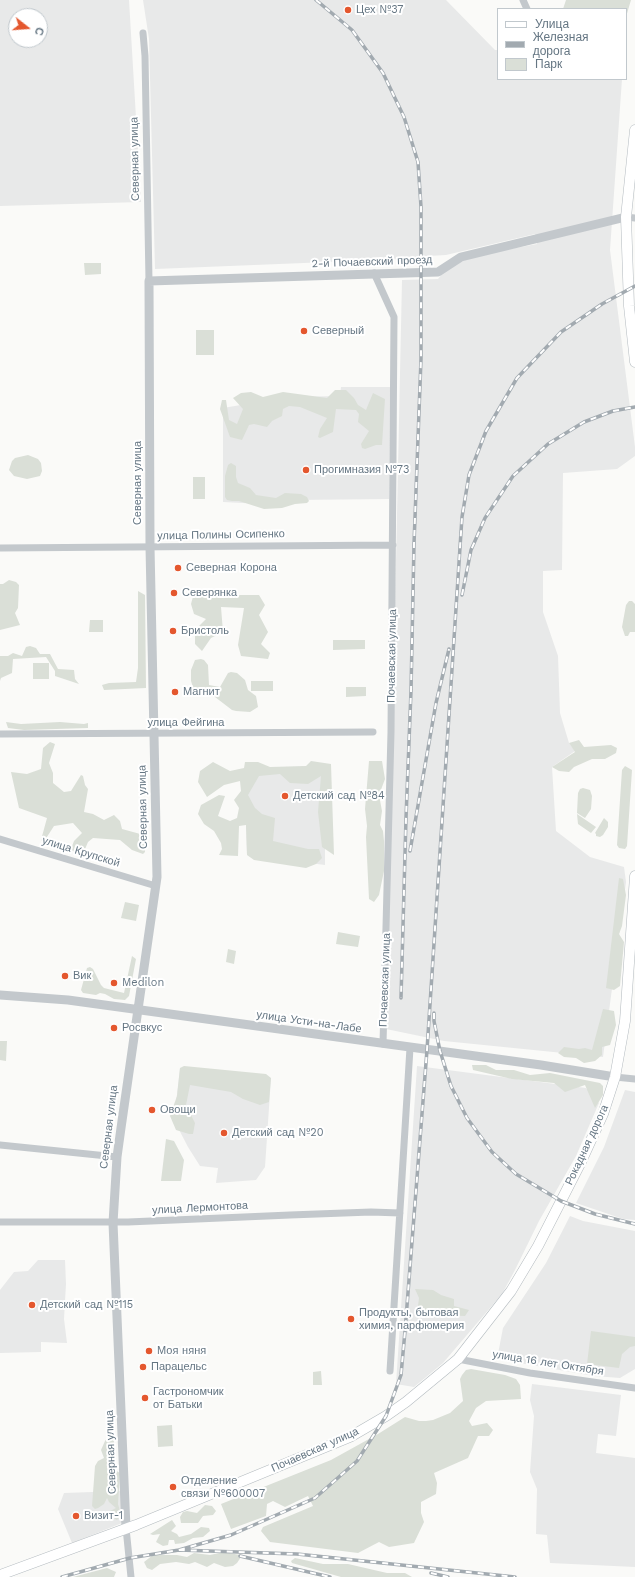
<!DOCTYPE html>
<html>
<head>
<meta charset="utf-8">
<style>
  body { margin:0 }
  #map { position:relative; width:635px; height:1577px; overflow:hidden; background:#fafaf8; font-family:"Work Sans",sans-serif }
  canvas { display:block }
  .legend { position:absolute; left:497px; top:8px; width:130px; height:72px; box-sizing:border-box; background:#fff; border:1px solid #c1c8cd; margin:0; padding:5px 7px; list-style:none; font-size:12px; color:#657683 }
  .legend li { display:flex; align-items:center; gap:8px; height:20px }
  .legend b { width:20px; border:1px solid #c1c8cd }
  .north { position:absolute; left:8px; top:8px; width:40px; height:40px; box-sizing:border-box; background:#fff; border:1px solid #c1c8cd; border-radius:50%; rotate:107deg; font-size:11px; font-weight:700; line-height:16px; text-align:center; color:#657683 }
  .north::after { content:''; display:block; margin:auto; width:14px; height:18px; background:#e4572e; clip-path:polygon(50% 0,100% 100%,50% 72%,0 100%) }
</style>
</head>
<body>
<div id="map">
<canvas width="635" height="1577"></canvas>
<ul class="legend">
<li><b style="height:5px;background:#fff"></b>Улица</li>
<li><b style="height:5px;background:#a2aab0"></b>Железная дорога</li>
<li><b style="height:11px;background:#dadfd7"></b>Парк</li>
</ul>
<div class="north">С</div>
</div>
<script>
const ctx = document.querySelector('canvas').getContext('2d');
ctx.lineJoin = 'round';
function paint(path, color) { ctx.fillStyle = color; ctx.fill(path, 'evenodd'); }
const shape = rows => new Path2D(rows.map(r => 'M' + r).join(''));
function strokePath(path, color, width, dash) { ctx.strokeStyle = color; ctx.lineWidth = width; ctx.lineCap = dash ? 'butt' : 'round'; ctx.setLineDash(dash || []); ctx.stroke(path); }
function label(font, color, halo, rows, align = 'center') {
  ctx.font = font + ' "Work Sans",sans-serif'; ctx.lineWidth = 4; ctx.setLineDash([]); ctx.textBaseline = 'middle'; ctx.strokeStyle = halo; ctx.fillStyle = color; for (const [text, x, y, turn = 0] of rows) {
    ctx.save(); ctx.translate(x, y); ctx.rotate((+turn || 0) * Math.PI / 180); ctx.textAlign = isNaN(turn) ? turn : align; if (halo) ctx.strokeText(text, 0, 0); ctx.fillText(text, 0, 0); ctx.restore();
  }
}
const built = shape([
  [0,0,129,0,141,202,0,206],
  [16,16,40,16,40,40,16,40],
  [143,0,446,0,495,50,498,50,498,79,622,79,610,250,635,447,635,456,617,469,563,473,562,570,543,571,543,612,558,656,560,713,569,743,575,751,552,767,556,831,590,857,624,867,626,882,603,1057,444,1041,386,1029,402,280,438,279,447,268,472,256,537,244,535,234,446,255,428,256,428,258,155,269,149,39],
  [341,387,390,387,389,499,294,500,282,505,223,502,223,408,288,397,340,396],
  [325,766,325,865,247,855,244,768],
  [417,1066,586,1088,599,1103,576,1156,539,1221,515,1270,502,1294,443,1363,414,1387,396,1384],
  [180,1068,271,1078,265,1167,256,1180,216,1183,218,1168,200,1166,188,1147,174,1120],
  [625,1090,635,1092,635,1220,623,1219,576,1203,604,1147],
  [570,1216,583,1221,635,1231,635,1369,620,1378,594,1376,497,1359,503,1328,546,1263],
  [38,1260,65,1260,66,1284,64,1319,67,1343,41,1342,41,1352,0,1353,0,1290,14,1272,28,1271],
  [532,1384,621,1395,616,1436,598,1434,596,1453,635,1458,635,1567,550,1563,547,1535,536,1534,537,1489,530,1472,534,1416,530,1400],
  [121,1491,122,1523,72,1543,58,1509,64,1493]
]);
const green = shape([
  [566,0,631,0,626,17,626,9,563,9],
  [84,263,101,263,101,274,85,275],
  [196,330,214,330,214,355,196,355],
  [335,390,346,390,354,398,358,405,366,410,373,393,385,399,382,445,376,445,365,449,362,448,361,444,369,431,358,422,359,414,356,410,336,409,333,432,320,438,318,437,320,429,327,418,300,407,289,406,283,409,282,416,272,421,267,427,254,424,249,425,242,440,230,437,220,409,222,400,226,400,229,420,237,424,243,409,233,398,241,393,251,392,263,397,283,392,327,398],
  [28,455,38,459,41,463,42,471,40,476,27,479,14,476,9,470,12,461,15,458],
  [231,463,236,466,236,477,238,483,250,488,256,495,276,498,285,493,301,494,307,497,309,501,307,503,295,504,282,508,264,509,239,501,232,501,227,500,225,497,225,476,228,465],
  [193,477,205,477,205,499,193,499],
  [9,580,16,582,19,585,18,608,15,613,20,625,0,630,0,584,3,584],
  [195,589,201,590,212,595,259,595,265,605,259,615,268,632,261,644,270,653,268,659,241,656,238,645,244,608,221,607,223,632,211,638,202,651,195,644,195,630,206,619,194,614,191,604],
  [138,591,145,595,146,688,104,690,102,685,109,683,136,682,138,668],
  [629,601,632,601,635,604,635,632,630,632,628,636,625,636,622,627,626,605],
  [90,620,103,620,103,632,89,632],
  [333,640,365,640,365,649,333,650],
  [30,646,36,648,40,654,50,654,58,669,74,670,75,679,79,684,55,676,55,671,46,657,13,659,12,673,1,678,0,681,0,656,8,656,13,653,22,656,26,647],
  [201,659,204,660,208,665,209,685,220,687,228,673,231,672,237,673,245,680,248,690,256,696,258,707,250,712,236,711,232,710,215,697,195,694,191,681,191,670,195,660],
  [33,663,49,663,49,679,33,679],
  [251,681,273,681,273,691,251,691],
  [346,687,366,687,366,696,346,697],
  [6,722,21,724,60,722,84,724,88,723,88,728,24,730,8,728],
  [579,740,584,747,611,745,617,748,616,753,605,759,592,759,574,767,569,772,559,771,552,767,575,752,569,743],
  [50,742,55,744,49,763,53,773,53,783,64,792,71,791,81,775,83,776,85,785,88,789,84,812,93,814,104,820,114,815,120,821,122,829,144,835,145,852,143,854,132,850,120,840,93,838,88,842,83,854,76,854,71,849,74,841,82,833,73,823,54,826,43,843,41,840,47,818,19,808,11,772,27,774,41,769,43,748],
  [311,761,331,764,334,855,322,847,318,812,321,776,308,784,290,783,280,774,259,776,248,795,255,808,262,814,275,818,273,841,308,849,319,849,322,858,316,864,306,868,254,860,247,855,246,825,239,826,238,856,219,855,222,849,221,843,214,831,204,824,198,814,201,805,219,795,225,796,218,816,230,821,237,818,239,808,234,800,241,791,240,781,224,785,207,797,198,782,200,771,213,762,230,771,244,768,245,762,258,762,270,767,306,766],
  [369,761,382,761,385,779,379,795,382,811,380,825,383,831,384,841,384,871,379,895,374,902,369,899,366,837,367,826,365,809],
  [625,766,632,770,627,846,625,849,619,848,617,845,622,770],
  [583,788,590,790,592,796,591,809,585,818,577,813,578,793,580,789],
  [577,814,596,827,591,833,578,824],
  [604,818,608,822,608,827,603,835,600,837,596,836,596,834,595,833],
  [619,878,623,879,626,895,622,926,619,934,624,942,620,986,614,990,606,988],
  [125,902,139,905,136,921,121,918],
  [338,932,360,936,358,947,336,944],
  [228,949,236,951,234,964,226,962],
  [132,956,136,959,129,996,125,1000,114,999,105,994,100,993,96,995,83,993,81,990,87,968,90,967,93,969,101,985,104,988,124,993],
  [603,1009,614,1011,616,1025,610,1045,602,1047,602,1055,595,1061,584,1063,576,1058,564,1057,558,1053,564,1047,579,1049,585,1048,592,1050],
  [0,1041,7,1041,6,1061,0,1060],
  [486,1065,496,1070,514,1070,530,1075,550,1073,600,1083,603,1086,603,1095,595,1108,585,1085,565,1092,554,1083,512,1079,473,1070,472,1065],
  [184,1066,266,1074,271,1078,269,1102,260,1105,243,1099,231,1092,190,1085,186,1105,195,1123,193,1134,189,1134,176,1130,170,1116,177,1096,180,1068],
  [166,1139,174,1141,184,1160,181,1181,161,1181],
  [415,1289,433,1290,441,1295,454,1299,454,1306,469,1310,465,1316,417,1314,419,1298],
  [591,1331,635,1337,635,1346,630,1347,622,1354,619,1368,587,1364],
  [471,1369,505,1375,516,1379,520,1385,521,1399,486,1401,476,1408,469,1421,472,1426,487,1423,493,1430,489,1436,478,1436,468,1458,434,1473,437,1483,436,1494,421,1502,421,1513,424,1522,414,1543,389,1547,379,1542,358,1553,270,1542,261,1531,263,1527,313,1506,308,1496,285,1507,273,1501,267,1504,266,1516,231,1529,221,1504,331,1460,378,1434,405,1417,419,1421,426,1421,433,1420,450,1413,463,1401,460,1379,462,1375,466,1370],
  [321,1371,322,1385,313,1385,313,1372],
  [172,1425,173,1446,158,1447,157,1426],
  [108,1437,114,1441,115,1470,120,1473,118,1504,121,1515,117,1520,109,1515,110,1511,116,1508,109,1502,107,1498,104,1504,98,1508,95,1509,92,1506,95,1466,98,1461,104,1458,101,1450,105,1441],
  [205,1505,212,1506,216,1511,213,1515,203,1516,198,1523,181,1523,180,1517,183,1512,187,1511,197,1513],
  [172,1520,176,1526,171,1531,177,1534,179,1537,191,1534,201,1527,209,1528,210,1531,203,1537,193,1538,184,1543,175,1544,174,1540,169,1540,168,1545,163,1546,156,1542,160,1534,153,1535,150,1534],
  [224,1552,240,1555,241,1557,237,1563,233,1566,225,1567,214,1563,207,1567,195,1562,189,1564,176,1562,160,1564,152,1570,147,1568,144,1562,153,1555,177,1555,187,1557,194,1553,210,1555],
  [295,1558,323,1564,348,1564,387,1573,405,1573,412,1577,341,1577,292,1563,291,1561],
  [107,1568,116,1572,114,1577,73,1577]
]);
const minor = shape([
  [523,0,527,9],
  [143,33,145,56,149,281],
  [626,217,635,218],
  [374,273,394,317,391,732,383,1044],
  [0,548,393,545],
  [0,734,373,732],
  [0,839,156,886],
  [615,1077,635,1079],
  [0,1145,117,1157],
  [0,1222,128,1222,290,1215,371,1212,400,1213],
  [458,1359,530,1373,635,1388],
  [390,1371,410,1048],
  [126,1528,131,1577]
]);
const tertiary = shape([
  [0,995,68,1000,541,1065,615,1077],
  [126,1528,113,1223,117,1157,121,1128,157,877,150,547,149,281,438,272,461,257,626,217]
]);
const secondary = shape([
  [635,130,626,217,629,306,635,362],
  [0,1575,136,1525,350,1437,386,1416,406,1402,458,1359,511,1291,538,1246,581,1162,603,1114,615,1077,625,1021,635,876]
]);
const rail = shape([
  [316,0,352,30,383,73,404,117,418,162,421,207,421,359,414,544,411,691,406,818,401,998],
  [462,595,471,550,485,518,513,476,548,444,584,422,613,411,635,407],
  [410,851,436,703,449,649],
  [434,1013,434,1021,440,1051,451,1086,467,1118,492,1152,516,1174,561,1201,595,1214,635,1224],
  [179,1550,231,1535,315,1498,357,1461,386,1416,401,1375,405,1331,427,1050,462,517,469,475,486,431,517,378,561,332,602,304,635,286],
  [240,1556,330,1577],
  [431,1573,448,1577],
  [62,1577,130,1558,179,1550,297,1554,515,1577]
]);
const markers = [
  [348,10,4,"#e4572e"],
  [304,331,4,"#e4572e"],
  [306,470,4,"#e4572e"],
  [178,568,4,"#e4572e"],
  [174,593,4,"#e4572e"],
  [173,631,4,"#e4572e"],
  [175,692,4,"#e4572e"],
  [285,796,4,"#e4572e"],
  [65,976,4,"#e4572e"],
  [114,983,4,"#e4572e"],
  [114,1028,4,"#e4572e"],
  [152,1110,4,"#e4572e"],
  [224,1133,4,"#e4572e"],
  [32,1305,4,"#e4572e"],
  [351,1319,4,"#e4572e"],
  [149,1351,4,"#e4572e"],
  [143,1367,4,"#e4572e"],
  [145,1398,4,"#e4572e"],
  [173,1487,4,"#e4572e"],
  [76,1516,4,"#e4572e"]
];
const poiNames = [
  ["Цех №37",356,10],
  ["Северный",312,331],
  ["Прогимназия №73",314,470],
  ["Северная Корона",186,568],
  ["Северянка",182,593],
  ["Бристоль",181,631],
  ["Магнит",183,692],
  ["Детский сад №84",293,796],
  ["Вик",73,976],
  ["Medilon",122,983],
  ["Росвкус",122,1028],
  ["Овощи",160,1110],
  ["Детский сад №20",232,1133],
  ["Детский сад №115",40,1305],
  ["Продукты, бытовая",359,1313],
  ["химия, парфюмерия",359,1326],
  ["Моя няня",157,1351],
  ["Парацельс",151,1367],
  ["Гастрономчик",153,1392],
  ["от Батьки",153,1405],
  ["Отделение",181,1481],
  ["связи №600007",181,1494],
  ["Визит-1",84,1516]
];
const streetNames = [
  ["Северная улица",135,159,-91],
  ["2-й Почаевский проезд",372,262,-2],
  ["Северная улица",138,483,-90],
  ["улица Полины Осипенко",221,535,-1],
  ["Почаевская улица",392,656,-89],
  ["улица Фейгина",186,723],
  ["Северная улица",143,807,-91],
  ["улица Крупской",81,852,17],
  ["Почаевская улица",385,980,-88],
  ["улица Усти-на-Лабе",309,1022,8],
  ["Северная улица",109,1127,-83],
  ["Рокадная дорога",587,1145,-65],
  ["улица Лермонтова",200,1208,-3],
  ["улица 16 лет Октября",548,1363,9],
  ["Почаевская улица",315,1450,-24],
  ["Северная улица",111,1452,-92]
];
paint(built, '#e8e9e9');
paint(green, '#dadfd7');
strokePath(secondary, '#b3babf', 11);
strokePath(minor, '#c3c8cc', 7);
strokePath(tertiary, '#c3c8cc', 9);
strokePath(secondary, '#fff', 10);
strokePath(rail, '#a2aab0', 3.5);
strokePath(rail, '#fff', 2, [6]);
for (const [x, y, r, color] of markers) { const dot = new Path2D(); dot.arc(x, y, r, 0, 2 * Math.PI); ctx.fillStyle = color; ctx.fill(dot); strokePath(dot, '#fff', 1.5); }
label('11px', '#657683', '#fff', poiNames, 'left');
label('11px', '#657683', '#fff', streetNames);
</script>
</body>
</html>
